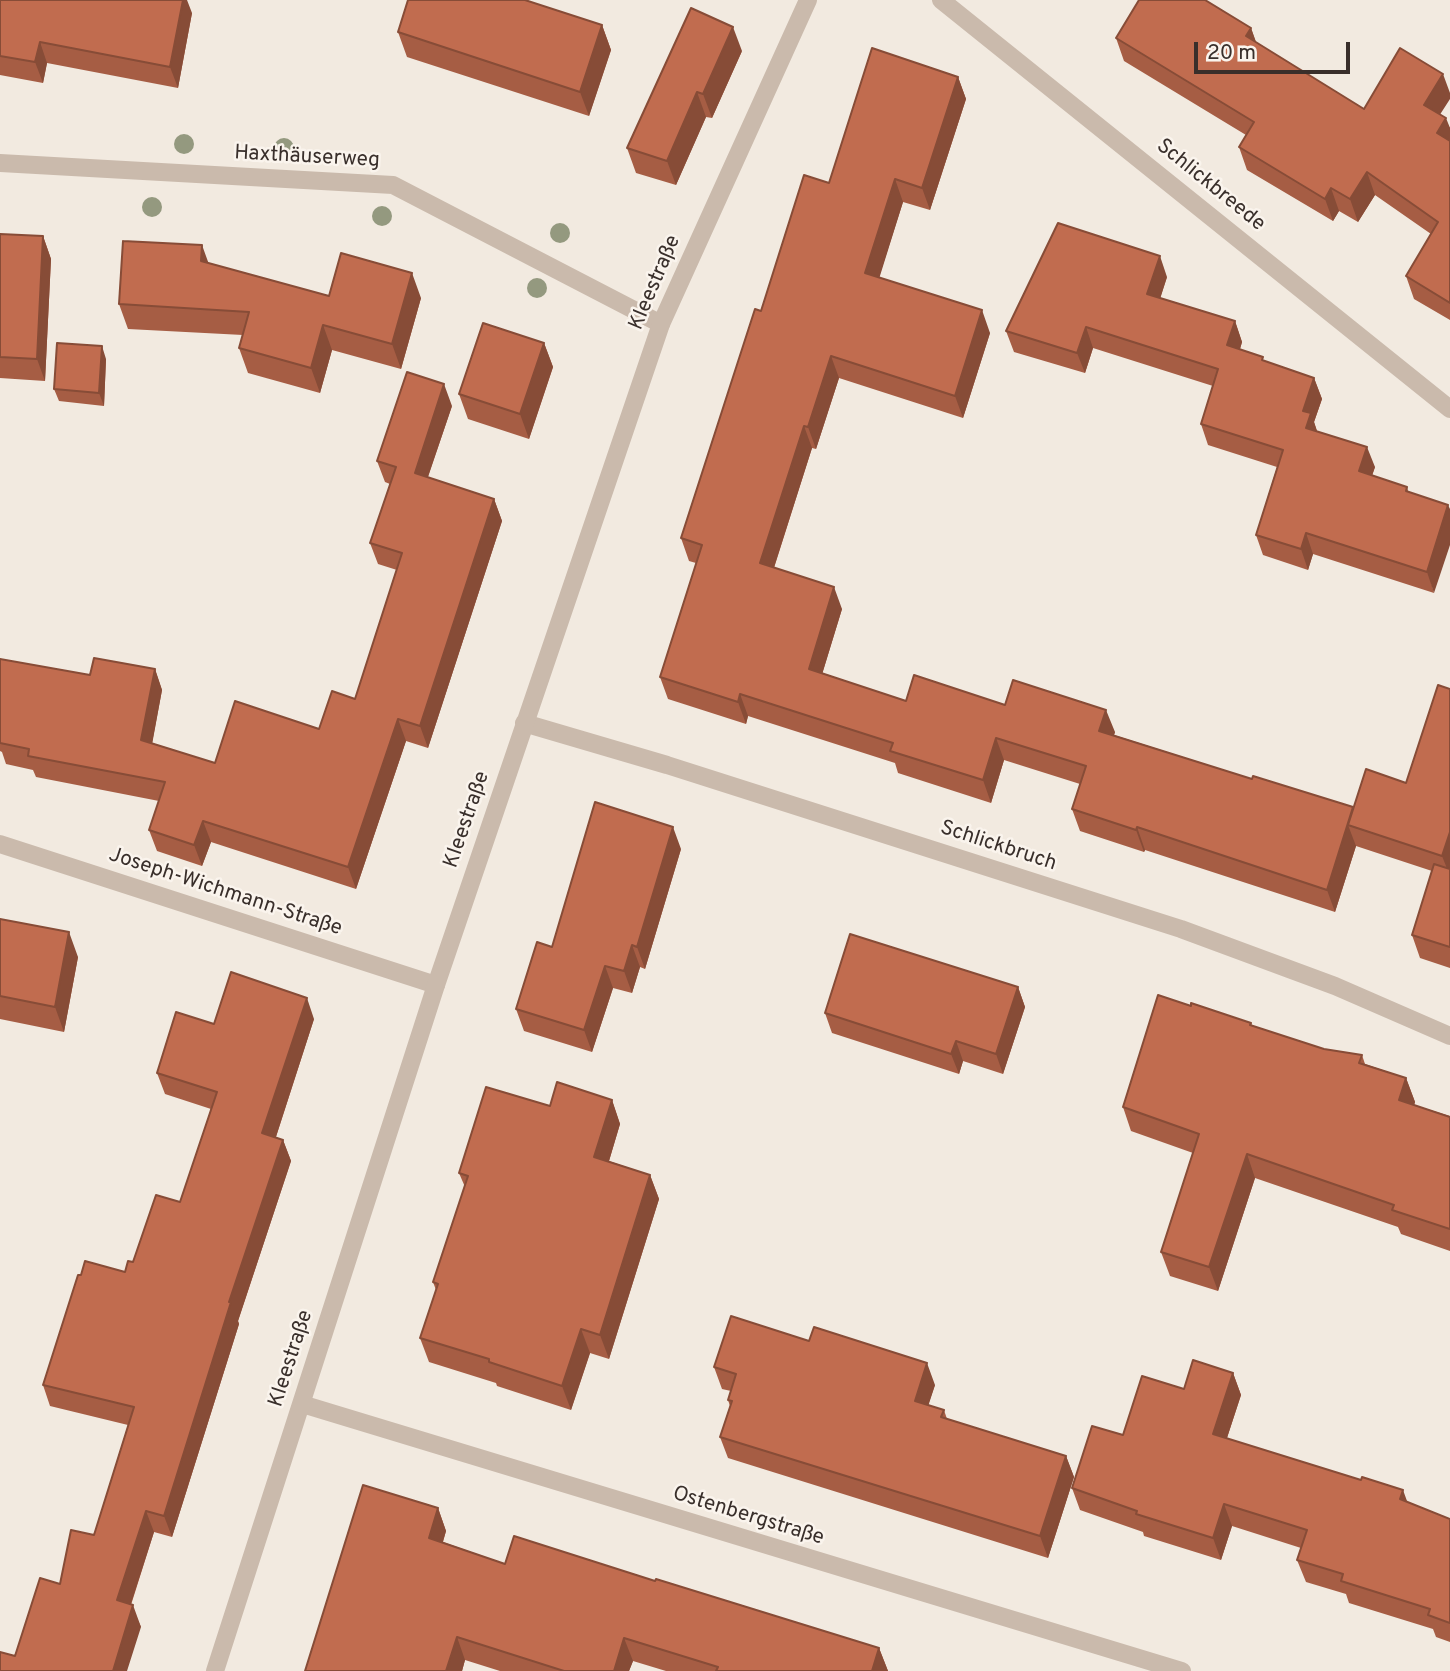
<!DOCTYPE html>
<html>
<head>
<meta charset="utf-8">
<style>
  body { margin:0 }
  #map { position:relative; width:1450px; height:1671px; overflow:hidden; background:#f2eae0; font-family:Overpass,sans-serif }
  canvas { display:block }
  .scale { position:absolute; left:1194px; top:42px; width:156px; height:32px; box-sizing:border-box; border:4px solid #392f2b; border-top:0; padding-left:9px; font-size:21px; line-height:24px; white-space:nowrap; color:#392f2b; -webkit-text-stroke:5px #faf4ed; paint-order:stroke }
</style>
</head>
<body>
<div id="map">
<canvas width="1450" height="1671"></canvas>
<div class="scale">20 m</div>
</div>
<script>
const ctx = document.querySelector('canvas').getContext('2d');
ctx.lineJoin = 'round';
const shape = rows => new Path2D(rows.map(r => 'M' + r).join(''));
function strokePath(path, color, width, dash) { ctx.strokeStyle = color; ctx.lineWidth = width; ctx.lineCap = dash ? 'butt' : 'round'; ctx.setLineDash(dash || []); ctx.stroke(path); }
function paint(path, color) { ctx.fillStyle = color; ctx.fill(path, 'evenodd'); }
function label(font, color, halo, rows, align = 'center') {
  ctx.font = font + ' Overpass,sans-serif'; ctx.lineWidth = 5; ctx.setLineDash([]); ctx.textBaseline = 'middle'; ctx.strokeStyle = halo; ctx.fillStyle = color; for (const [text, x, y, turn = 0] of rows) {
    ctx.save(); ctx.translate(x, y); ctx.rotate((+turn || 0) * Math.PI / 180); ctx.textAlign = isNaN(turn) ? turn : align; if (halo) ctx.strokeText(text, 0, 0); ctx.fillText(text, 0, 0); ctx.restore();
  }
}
const minor = shape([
  [941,0,1450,409],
  [0,163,393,185,661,324],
  [524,723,667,765,1181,929,1335,986,1450,1036],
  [0,844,436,985],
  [302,1404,1182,1671]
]);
const tertiary = shape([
  [215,1671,436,985,661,324,808,0]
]);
const trees = [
  [184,144],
  [284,148],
  [152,207],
  [382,216],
  [560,233],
  [537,288]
];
const wall = shape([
  [0,0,192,13,178,88,47,63,43,83,0,75],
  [602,25,611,50,589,116,407,57,398,32],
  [1251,28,1256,43,1364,109,1440,114,1450,128,1450,320,1414,299,1406,276,1431,234,1375,195,1358,222,1339,211,1333,221,1247,170,1239,147,1246,135,1124,61,1116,38],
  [742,51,712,118,706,117,676,185,636,173,627,148],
  [958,77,966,99,930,210,903,202,879,277,990,333,963,418,839,378,816,449,812,448,774,568,842,609,822,674,906,701,1005,705,1115,732,1114,735,1252,779,1353,809,1406,783,1450,689,1450,968,1420,958,1412,935,1432,871,1356,846,1335,912,1145,850,1144,852,1080,831,1072,809,1080,784,1004,760,991,803,898,773,895,763,748,716,746,724,668,699,660,677,696,563,689,561,681,538,761,311,829,183],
  [0,234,43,236,51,259,45,381,0,378],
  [208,263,329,296,421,298,401,369,332,350,320,393,248,373,239,348,243,335,128,329,119,304],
  [1167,277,1160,298,1235,321,1242,342,1240,349,1265,361,1314,378,1322,399,1314,422,1317,431,1375,467,1372,476,1407,487,1434,593,1313,554,1308,570,1263,555,1256,535,1277,467,1208,445,1201,424,1213,386,1093,348,1085,373,1014,352,1006,331],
  [544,343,553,367,529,439,468,419,459,394],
  [106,359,104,406,59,401,54,389],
  [452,406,428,477,494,499,502,521,428,748,406,741,356,889,211,842,202,866,157,851,149,830,159,801,36,777,33,770,6,764,2,752,0,751,0,659,90,675,155,669,162,690,152,743,215,763,319,729,355,699,397,570,378,564,370,543,390,484,385,482,377,461],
  [681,849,645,969,640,967,632,993,613,988,592,1052,524,1031,516,1009,552,947],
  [0,919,78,957,64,1032,0,1019],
  [1018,987,1025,1007,1003,1074,963,1061,959,1074,832,1033,825,1013],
  [1191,1006,1251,1023,1252,1026,1324,1049,1362,1055,1365,1064,1406,1078,1415,1102,1414,1105,1450,1116,1450,1251,1401,1234,1398,1227,1255,1178,1218,1291,1170,1276,1161,1252,1193,1153,1131,1131,1123,1107],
  [314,1019,276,1137,283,1140,291,1161,238,1321,239,1324,172,1537,154,1532,131,1605,141,1627,15,1656,60,1584,94,1535,128,1425,50,1406,43,1385,125,1272,180,1202,211,1109,165,1094,157,1073,214,1024],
  [612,1100,620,1124,609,1161,650,1175,659,1199,609,1359,590,1353,571,1410,497,1386,496,1383,429,1362,420,1338,436,1290,433,1282,465,1187,459,1173,550,1106],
  [714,1367,935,1385,928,1405,944,1410,947,1419,1066,1456,1074,1477,1048,1558,728,1458,720,1437,730,1406,728,1400,731,1391,722,1389],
  [1233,1373,1241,1395,1227,1438,1407,1502,1450,1519,1450,1642,1436,1637,1433,1629,1349,1603,1346,1594,1306,1582,1297,1560,1301,1548,1232,1526,1221,1560,1144,1536,1143,1532,1080,1510,1072,1488,1123,1435,1184,1389],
  [363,1485,438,1508,446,1531,443,1542,505,1564,514,1536,655,1581,656,1579,879,1648,888,1671,666,1671,633,1661,629,1671,500,1671,465,1660,462,1671,305,1671]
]);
const shadedWall = shape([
  [183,0,187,0,192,13,178,88,170,67],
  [602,25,611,50,589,116,580,92],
  [733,27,742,51,712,118,703,94],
  [1251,28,1259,50,1246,36],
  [40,42,47,63,43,83,35,62],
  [1443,74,1450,93,1450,99,1432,127,1424,105],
  [958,77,966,99,930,210,922,188],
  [697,92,706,117,676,185,667,161],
  [1446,118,1450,128,1450,148,1437,133],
  [1367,172,1375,195,1358,222,1350,199],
  [895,179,903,202,874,295,865,273],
  [1331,188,1339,211,1333,221,1325,199],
  [43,236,51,259,45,381,37,359],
  [202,245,211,270,201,261],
  [1160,256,1167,277,1155,315,1147,294],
  [412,273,421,298,401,369,392,344],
  [982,310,990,333,963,418,955,396],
  [1235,321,1242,342,1235,366,1227,345],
  [323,325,332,350,320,393,311,368],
  [1086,327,1093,348,1085,373,1077,353],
  [544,343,553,367,529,439,520,414],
  [102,346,106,359,104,406,99,393],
  [831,356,839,378,816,449,808,427],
  [1314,378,1322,399,1314,422,1318,434,1306,428,1303,411],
  [444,384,452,406,422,494,415,473],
  [804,426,812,448,768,586,760,563],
  [1367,447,1375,467,1366,492,1359,471],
  [494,499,502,521,428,748,420,726],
  [1448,505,1450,509,1450,545,1434,593,1427,572],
  [1306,533,1313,554,1308,570,1301,549],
  [834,587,842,609,817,691,809,669],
  [155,669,162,690,149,761,141,740],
  [740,694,748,716,746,724,738,702],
  [1106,710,1115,732,1108,753,1099,731],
  [398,719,406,741,356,889,348,867],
  [996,738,1004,760,991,803,983,780],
  [1353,807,1348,825,1356,846,1335,912,1327,890],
  [203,821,211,842,202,866,194,845],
  [673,827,681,849,645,969,637,947],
  [1137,827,1145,850,1144,852,1136,830],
  [1450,832,1450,876,1442,856],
  [69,932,78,957,64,1032,55,1007],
  [632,945,640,967,632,993,624,971],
  [605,966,613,988,592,1052,584,1030],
  [1018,987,1025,1007,1003,1074,996,1054],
  [307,998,314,1019,270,1155,262,1133],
  [956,1041,963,1061,959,1074,951,1054],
  [1406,1078,1415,1102,1408,1124,1399,1100],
  [612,1100,620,1124,603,1181,594,1157],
  [283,1140,291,1161,238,1321,239,1324,172,1537,164,1516,229,1302],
  [1247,1154,1255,1178,1218,1291,1209,1267],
  [650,1175,659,1199,609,1359,600,1335],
  [581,1329,590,1353,571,1410,562,1386],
  [927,1363,935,1385,923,1422,915,1401],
  [1233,1373,1241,1395,1221,1456,1213,1434],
  [1066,1456,1074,1477,1048,1558,1040,1536],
  [1403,1490,1411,1512,1400,1499],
  [1224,1504,1232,1526,1221,1560,1213,1538],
  [438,1508,446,1531,437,1561,429,1538],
  [146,1511,154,1532,125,1622,117,1600],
  [133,1605,141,1627,127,1671,113,1671],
  [457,1637,465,1660,462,1671,446,1671],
  [624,1638,633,1661,629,1671,614,1671],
  [879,1648,888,1671,872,1671]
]);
const building = shape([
  [0,0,183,0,170,67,40,42,35,62,0,56,0,0],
  [408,0,525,0,602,25,580,92,398,32,408,0],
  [1139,0,1205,0,1251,28,1246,36,1364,109,1400,48,1443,74,1424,105,1446,118,1437,133,1450,141,1450,303,1406,276,1438,222,1367,172,1350,199,1331,188,1325,199,1239,147,1254,122,1116,38,1139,0],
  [691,8,733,27,703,94,697,92,667,161,627,148,691,8],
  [872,48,958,77,922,188,895,179,865,273,982,310,955,396,831,356,808,427,804,426,760,563,834,587,809,669,906,701,914,675,1005,705,1013,680,1106,710,1099,731,1252,779,1253,776,1353,807,1327,890,1137,827,1136,830,1072,809,1086,766,996,738,983,780,890,751,893,743,740,694,738,702,660,677,702,545,681,538,755,309,761,311,804,175,829,183,872,48],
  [1058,223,1160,256,1147,294,1235,321,1227,345,1263,357,1262,360,1314,378,1303,411,1311,413,1306,428,1367,447,1359,471,1407,487,1406,491,1448,505,1427,572,1306,533,1301,549,1256,535,1283,450,1201,424,1218,369,1086,327,1077,353,1006,331,1058,223],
  [0,234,43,236,37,359,0,357,0,234],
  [123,241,202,245,201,261,329,296,341,253,412,273,392,344,323,325,311,368,239,348,249,312,119,304,123,241],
  [483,323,544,343,520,414,459,394,483,323],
  [57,343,102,346,99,393,54,389,57,343],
  [407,372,444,384,415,473,494,499,420,726,398,719,348,867,203,821,194,845,149,830,165,782,28,756,29,749,0,743,0,659,90,675,94,658,155,669,141,740,215,763,235,701,319,729,332,691,355,699,402,553,370,543,396,467,377,461,407,372],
  [1438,685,1450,689,1450,832,1442,856,1348,825,1366,769,1406,783,1438,685],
  [595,802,673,827,637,947,632,945,624,971,605,966,584,1030,516,1009,537,942,552,947,595,802],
  [1434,864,1450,869,1450,947,1412,935,1434,864],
  [0,919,69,932,55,1007,0,996,0,919],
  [850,934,1018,987,996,1054,956,1041,951,1054,825,1013,850,934],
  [231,972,307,998,262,1133,283,1140,229,1302,231,1302,164,1516,146,1511,117,1600,133,1605,113,1671,0,1671,0,1652,15,1656,40,1578,60,1584,71,1530,94,1535,134,1407,43,1385,78,1275,81,1275,85,1261,125,1272,128,1261,133,1262,156,1195,180,1202,217,1092,157,1073,176,1012,214,1024,231,972],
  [1158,995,1191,1006,1191,1003,1251,1023,1250,1025,1324,1049,1362,1055,1359,1063,1406,1078,1399,1100,1450,1117,1450,1229,1392,1210,1394,1205,1247,1154,1209,1267,1161,1252,1199,1134,1123,1107,1158,995],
  [557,1082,612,1100,594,1157,650,1175,600,1335,581,1329,562,1386,489,1362,489,1359,420,1338,438,1284,433,1282,468,1176,459,1173,486,1087,550,1106,557,1082],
  [731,1316,809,1341,814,1327,927,1363,915,1401,944,1410,941,1417,1066,1456,1040,1536,720,1437,732,1401,728,1400,736,1374,714,1367,731,1316],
  [1193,1360,1233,1373,1213,1434,1361,1480,1362,1477,1403,1490,1400,1499,1450,1519,1450,1623,1428,1615,1430,1609,1341,1581,1343,1574,1297,1560,1307,1530,1224,1504,1213,1538,1136,1514,1137,1511,1072,1488,1092,1426,1123,1435,1142,1376,1184,1389,1193,1360],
  [363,1485,438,1508,429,1538,505,1564,514,1536,655,1581,656,1579,879,1648,872,1671,716,1671,718,1667,624,1638,614,1671,564,1671,457,1637,446,1671,305,1671,363,1485]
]);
const streetNames = [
  ["Haxthäuserweg",307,158,3],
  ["Schlickbreede",1210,186,39],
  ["Kleestraße",656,283,-67],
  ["Kleestraße",468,820,-71],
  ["Schlickbruch",998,847,18],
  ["Joseph-Wichmann-Straße",225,893,18],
  ["Kleestraße",292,1359,-72],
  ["Ostenbergstraße",748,1517,17]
];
strokePath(minor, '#cabaac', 18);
strokePath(tertiary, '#cabaac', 18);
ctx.fillStyle = '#94997f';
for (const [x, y] of trees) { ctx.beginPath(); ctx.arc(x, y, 10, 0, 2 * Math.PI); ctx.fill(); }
paint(wall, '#a65d44');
paint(shadedWall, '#874c37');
paint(building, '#c16c4f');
strokePath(building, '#874c37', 2);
label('21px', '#392f2b', '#faf4ed', streetNames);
</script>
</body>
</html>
